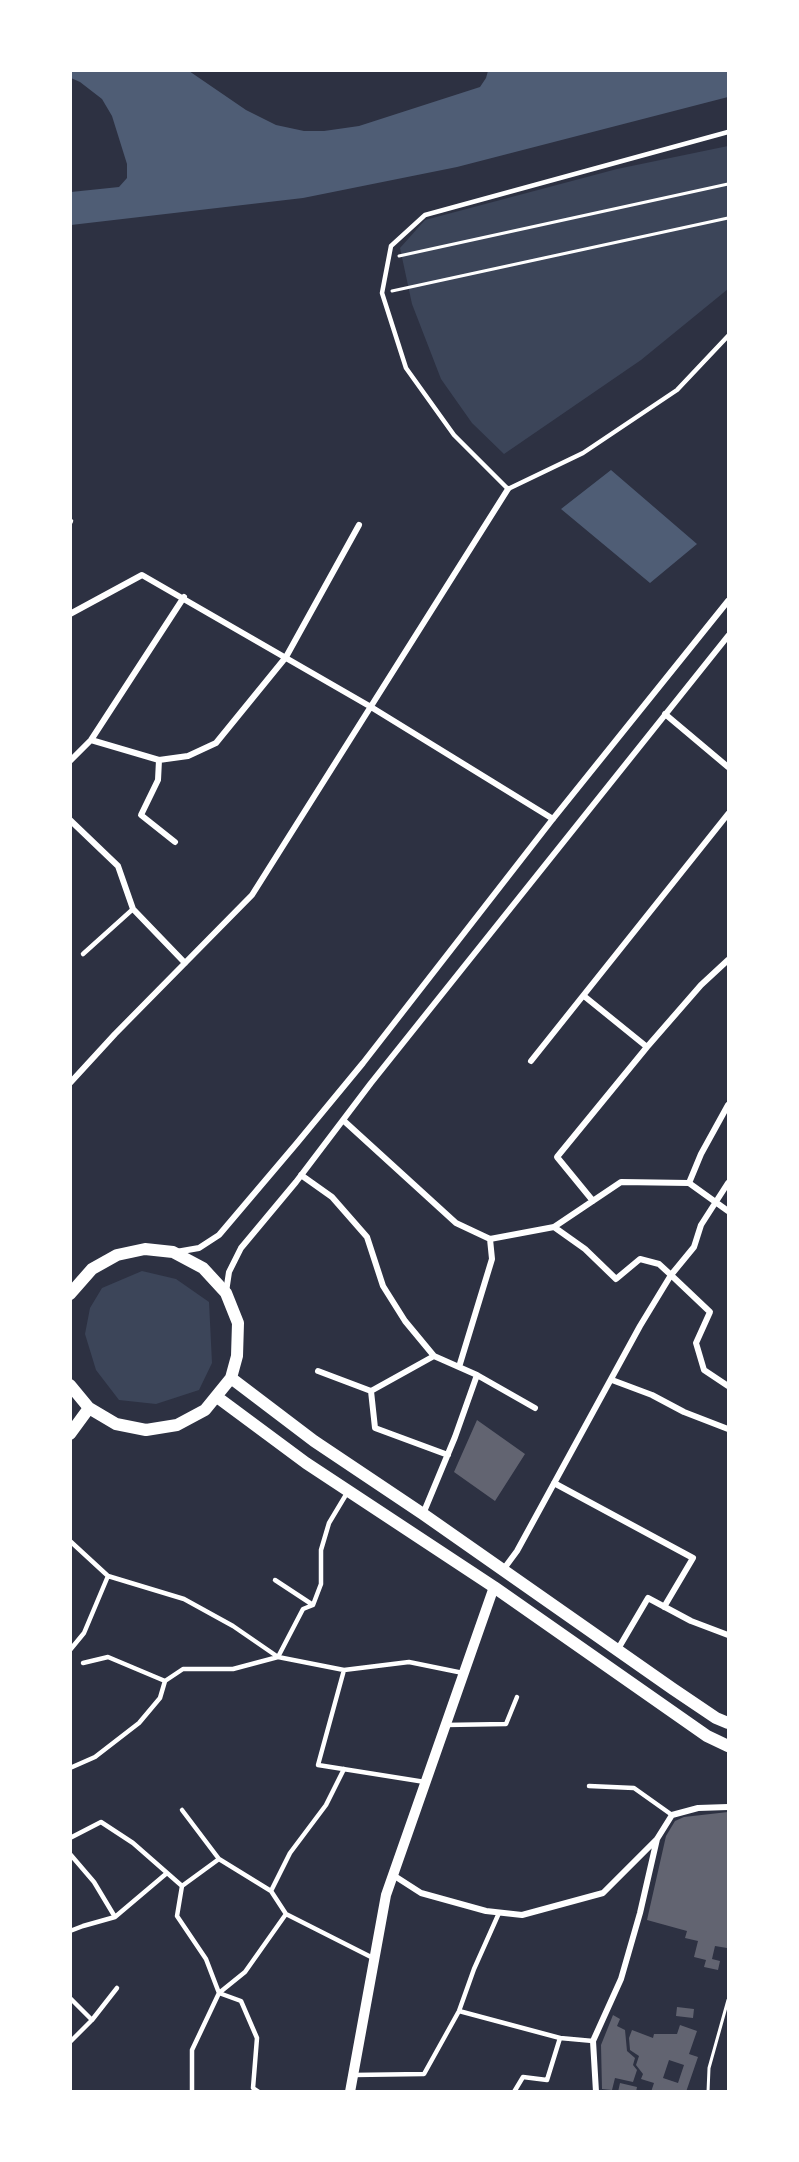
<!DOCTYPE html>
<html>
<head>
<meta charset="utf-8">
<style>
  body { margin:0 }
  #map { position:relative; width:799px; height:2162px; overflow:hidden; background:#2d3142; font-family:"Archivo Narrow",sans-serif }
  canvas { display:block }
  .frame { position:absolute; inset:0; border:72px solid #fff; pointer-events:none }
</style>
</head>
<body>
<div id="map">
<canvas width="799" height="2162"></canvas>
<div class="frame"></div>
</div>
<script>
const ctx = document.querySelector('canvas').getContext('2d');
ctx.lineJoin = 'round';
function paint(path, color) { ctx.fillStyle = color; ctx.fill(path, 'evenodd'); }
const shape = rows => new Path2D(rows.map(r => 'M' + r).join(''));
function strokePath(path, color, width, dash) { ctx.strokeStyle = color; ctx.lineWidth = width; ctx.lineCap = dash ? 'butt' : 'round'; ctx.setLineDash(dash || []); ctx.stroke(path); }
const green = shape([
  [728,146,728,289,641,360,504,454,472,423,441,379,412,304,400,248,425,220,617,169],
  [142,1271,176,1279,209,1302,212,1363,199,1390,156,1404,119,1400,96,1370,85,1334,90,1308,102,1288]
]);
const water = shape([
  [71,70,189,71,246,110,276,125,304,131,324,131,359,126,480,87,486,78,488,71,728,71,728,97,457,167,303,198,71,225,71,192,119,187,127,178,127,164,112,116,102,99,80,82,71,78],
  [611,470,697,544,650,583,561,509]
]);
const building = shape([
  [477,1420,525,1454,495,1501,454,1472],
  [728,1812,728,1913,727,1920,728,1921,728,1946,727,1948,715,1946,712,1959,720,1961,718,1970,704,1967,706,1960,694,1957,698,1941,685,1938,687,1931,647,1920,666,1836,675,1821,684,1817],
  [677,2007,694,2009,693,2018,676,2016],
  [613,2015,620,2019,617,2026,625,2030,627,2051,635,2058,633,2065,637,2070,633,2082,615,2078,612,2090,602,2089,601,2045],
  [680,2025,697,2031,689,2054,698,2057,686,2092,651,2092,654,2083,641,2079,643,2074,636,2065,639,2056,630,2050,629,2038,632,2030,653,2038,654,2034,677,2034],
  [669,2060,684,2065,678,2083,663,2078],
  [620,2083,637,2087,636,2092,618,2092]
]);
const path = shape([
  [399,256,728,184],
  [392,291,728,218],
  [708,2092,709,2068,728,2000]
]);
const service = shape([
  [728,132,425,215,391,246,382,293,406,368,454,435,508,489,583,453,677,390,728,336],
  [70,523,71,521],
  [83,954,133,909],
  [70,1541,108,1576,184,1599,233,1626,278,1657,344,1670,409,1662,463,1673],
  [275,1580,313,1605],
  [70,1650,84,1633,108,1576],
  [83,1663,108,1657,165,1681],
  [344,1670,318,1765,425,1782],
  [445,1725,506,1724,517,1697],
  [70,1768,95,1757,139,1723,160,1698,165,1681,183,1669,233,1669,278,1657,303,1609,313,1605,321,1584,321,1550,329,1523,347,1493],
  [344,1769,326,1805,290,1853,271,1891,286,1914,373,1958],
  [589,1786,634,1788,672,1815],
  [182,1810,219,1859],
  [70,1838,101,1822,133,1843,182,1886,219,1859,271,1891],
  [70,1854,94,1882,115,1917,167,1873],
  [182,1886,177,1916,206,1959,219,1993,245,1972,286,1914],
  [70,1931,83,1926,115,1917],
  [70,1998,92,2020,70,2042],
  [459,2011,560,2038,593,2041],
  [92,2020,117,1988],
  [353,2075,424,2074,459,2011,474,1969,499,1913],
  [192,2092,192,2050,219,1993,241,2001,257,2038,253,2088,259,2092],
  [514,2092,523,2077,547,2080,560,2038]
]);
const minor = shape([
  [70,614,142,575,371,707,553,819],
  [665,714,728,767],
  [91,740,159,760,188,756,216,743,286,657,359,525],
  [159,760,158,780,141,815,175,842],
  [70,761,91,740,184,597],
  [70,820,118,866,133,909,185,963],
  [584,996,647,1047],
  [531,1061,728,814],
  [70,1083,115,1034,252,895,508,489],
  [343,1120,456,1223,490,1239,554,1227,621,1182,689,1183,728,1211],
  [301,1175,332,1197,367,1237,383,1286,405,1321,434,1356,477,1375,535,1408],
  [689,1183,701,1154,728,1105],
  [593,1201,557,1157,647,1047,701,985,728,960],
  [554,1227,585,1249,616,1279,640,1259,659,1264,671,1275,710,1312,696,1343,704,1370,728,1386],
  [176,1252,199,1248,219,1235,297,1143,363,1063,552,820,728,601],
  [226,1292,229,1272,241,1248,296,1182,371,1083,728,636],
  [459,1367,492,1259,490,1239],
  [318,1371,371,1391,434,1356],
  [612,1380,652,1395,684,1412,728,1429],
  [371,1391,375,1428,448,1455],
  [554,1483,693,1558,664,1607],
  [423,1514,455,1437,477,1375],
  [503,1570,517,1551,640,1326,671,1275,694,1247,701,1225,728,1183],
  [618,1649,648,1598,691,1621,728,1635],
  [393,1875,421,1893,486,1911,522,1915,603,1893,657,1839,672,1815,698,1808,728,1807],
  [596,2092,593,2041,621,1979,640,1913,657,1839]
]);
const tertiary = shape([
  [350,2092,386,1895,494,1587]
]);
const secondary = shape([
  [70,1294,92,1269,117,1255,145,1249,173,1252,203,1268,226,1293,238,1323,237,1356,231,1378,205,1410,177,1425,146,1430,116,1424,89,1408,70,1385],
  [231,1378,314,1441,423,1514,673,1689,716,1718,728,1723],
  [217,1397,306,1463,494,1587,707,1736,728,1746],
  [70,1434,89,1408]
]);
paint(green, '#3c4559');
paint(water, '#4f5d75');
paint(building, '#626471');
strokePath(path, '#fff', 3);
strokePath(service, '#fff', 4.5);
strokePath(minor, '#fff', 6);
strokePath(tertiary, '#fff', 10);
strokePath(secondary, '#fff', 12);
</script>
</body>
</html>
